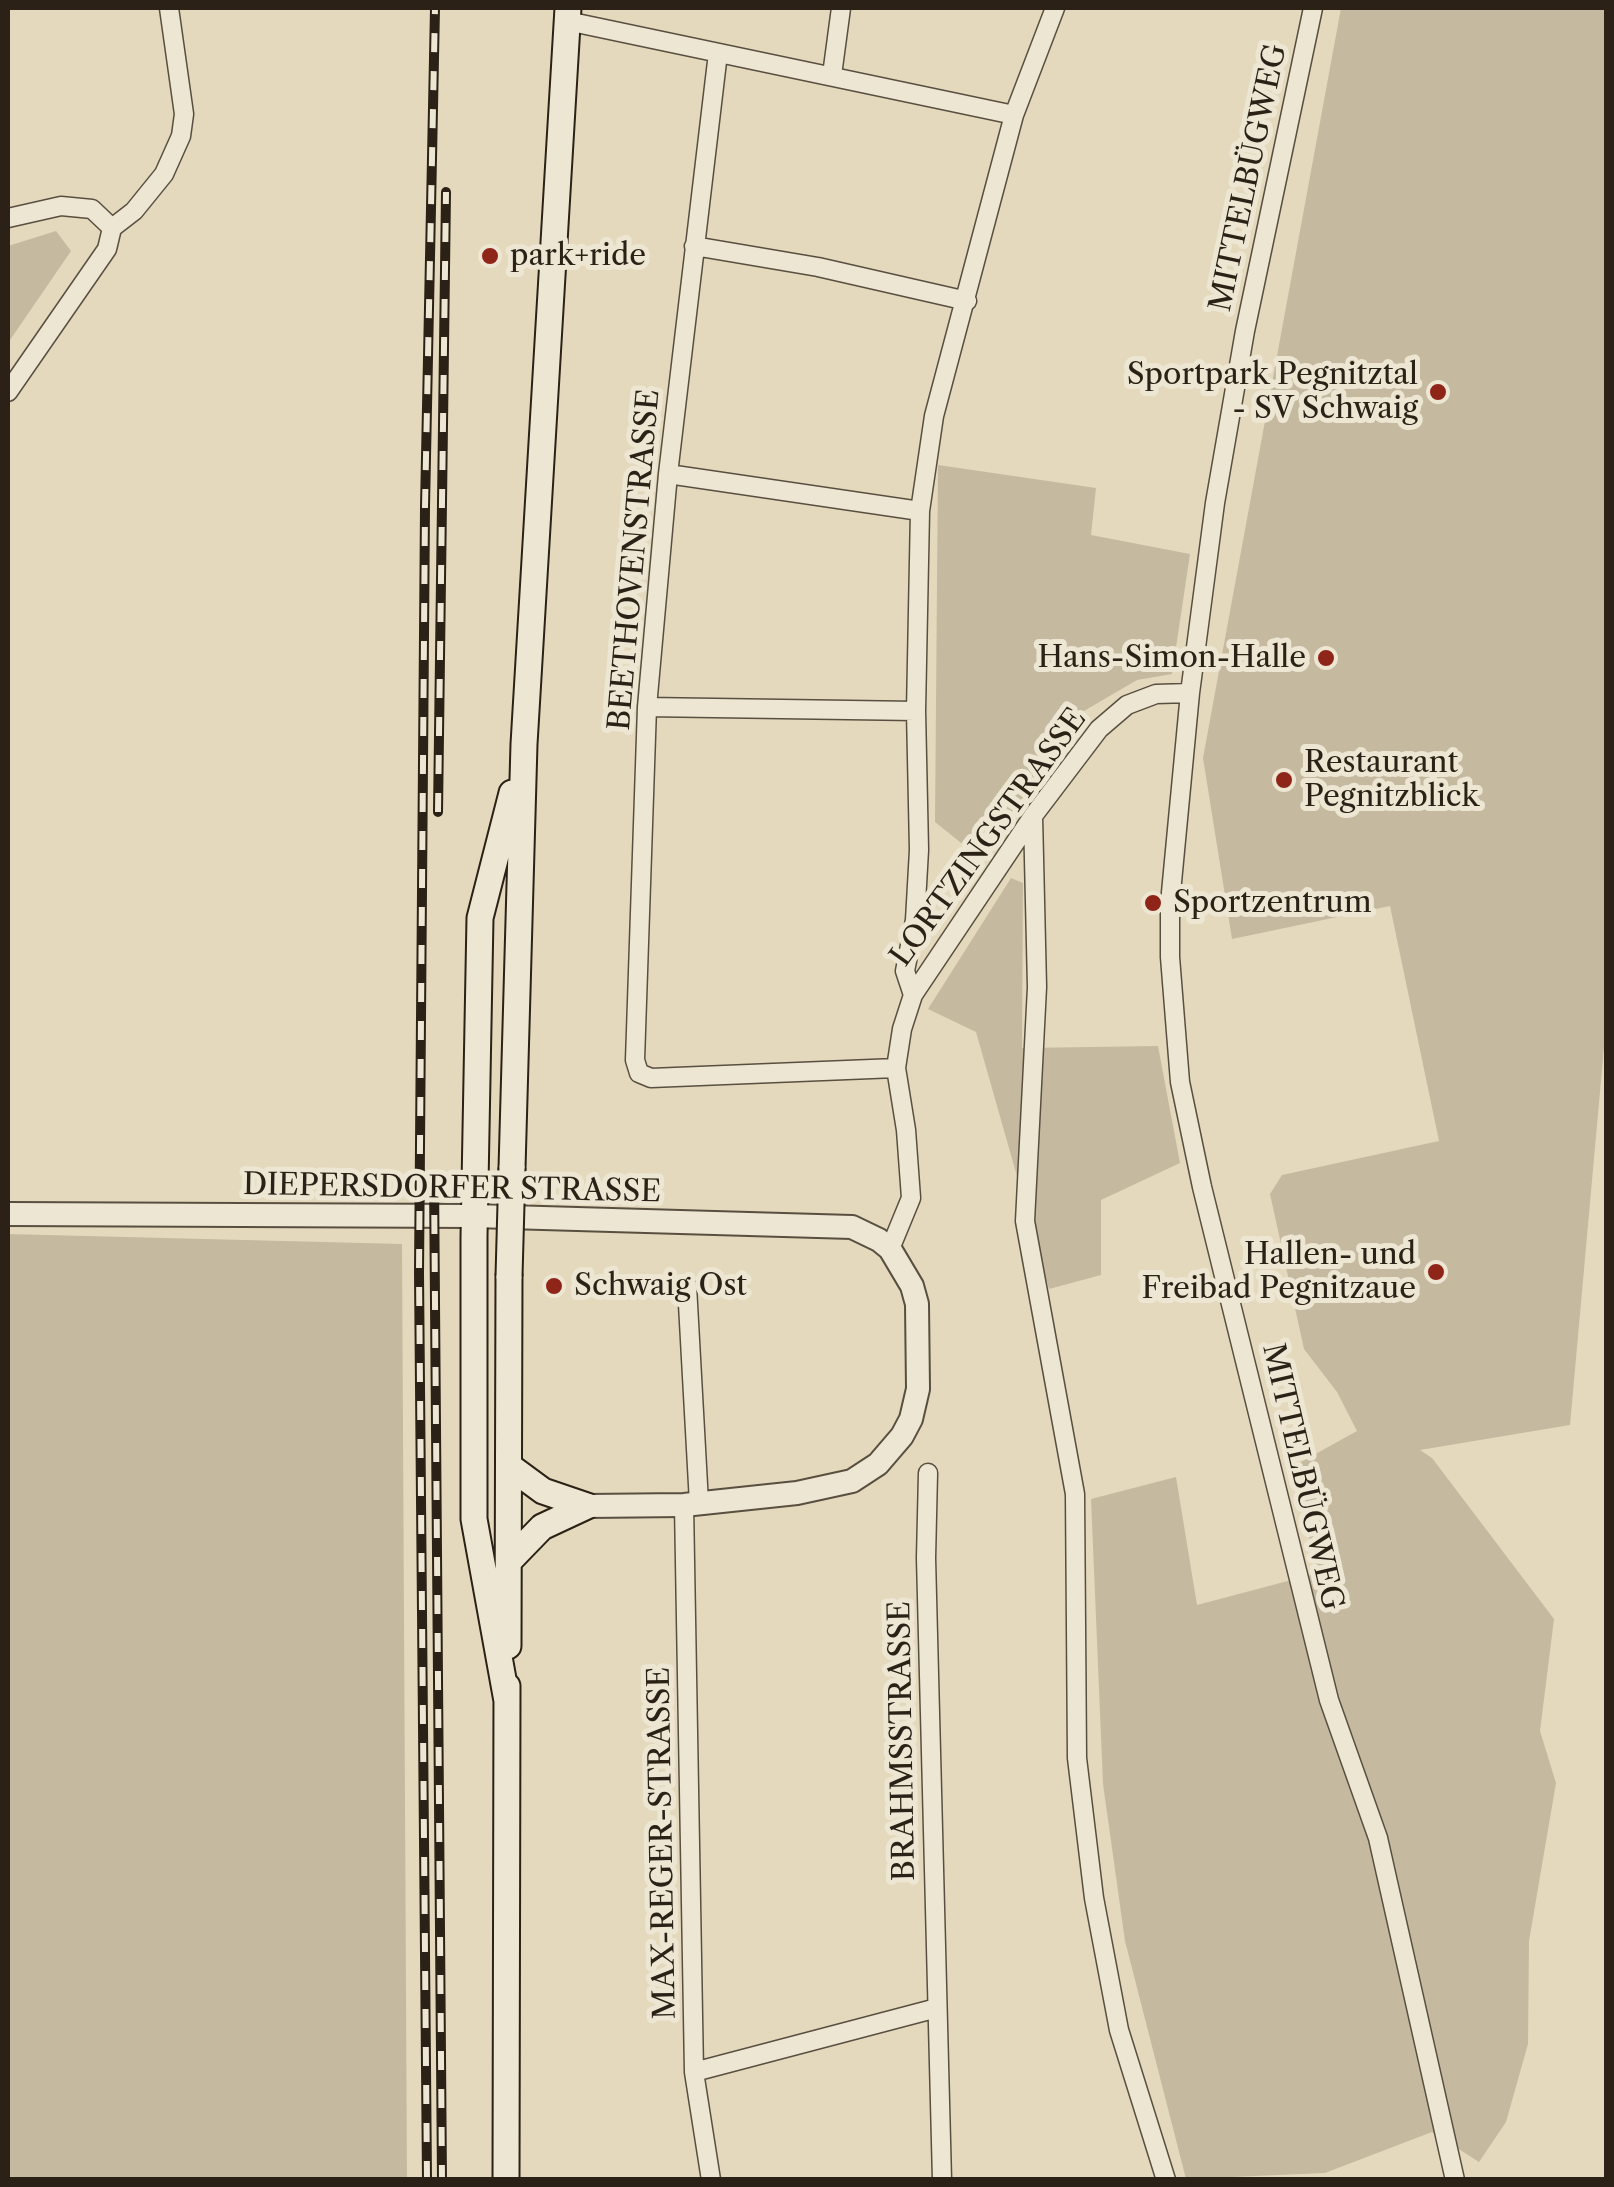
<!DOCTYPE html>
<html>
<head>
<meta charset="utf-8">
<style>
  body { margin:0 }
  #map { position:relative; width:1614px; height:2187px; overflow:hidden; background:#e4d9bc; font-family:"Libre Caslon Text",serif }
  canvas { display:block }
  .frame { position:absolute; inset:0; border:10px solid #2b2116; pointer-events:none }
</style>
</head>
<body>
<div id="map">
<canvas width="1614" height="2187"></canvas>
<div class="frame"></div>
</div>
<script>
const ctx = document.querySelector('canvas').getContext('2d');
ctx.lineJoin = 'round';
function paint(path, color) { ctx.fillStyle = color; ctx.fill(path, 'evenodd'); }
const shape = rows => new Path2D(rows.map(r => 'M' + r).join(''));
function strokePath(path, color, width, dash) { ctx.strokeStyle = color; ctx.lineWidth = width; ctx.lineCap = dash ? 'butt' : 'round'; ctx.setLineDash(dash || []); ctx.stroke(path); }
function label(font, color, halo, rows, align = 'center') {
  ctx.font = font + ' "Libre Caslon Text",serif'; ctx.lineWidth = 10; ctx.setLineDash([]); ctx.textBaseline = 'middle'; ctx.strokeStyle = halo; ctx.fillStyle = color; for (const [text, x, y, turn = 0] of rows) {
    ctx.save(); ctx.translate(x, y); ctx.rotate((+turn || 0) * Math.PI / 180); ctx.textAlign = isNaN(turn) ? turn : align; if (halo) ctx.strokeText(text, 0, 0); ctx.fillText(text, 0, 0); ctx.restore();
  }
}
const green = shape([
  [1341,8,1606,8,1606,1025,1570,1425,1420,1450,1432,1458,1554,1619,1540,1731,1556,1783,1529,1941,1528,2044,1506,2122,1479,2162,1432,2132,1325,2173,1186,2179,1125,1941,1103,1784,1091,1499,1176,1477,1197,1605,1318,1573,1292,1467,1357,1431,1337,1392,1304,1349,1270,1194,1282,1175,1439,1141,1390,906,1232,939,1203,758],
  [56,231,71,251,8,343,8,246],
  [938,465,1096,488,1091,535,1190,554,1172,674,1137,680,1084,711,980,858,935,822],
  [1011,878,1023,883,1022,1048,1158,1046,1180,1163,1101,1200,1101,1275,1049,1289,976,1032,928,1009],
  [8,1234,402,1244,407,2179,8,2179]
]);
const minor = shape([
  [1313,8,1245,331,1215,503,1190,693,1170,903,1170,957,1180,1082,1202,1187,1329,1700,1378,1838,1455,2180],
  [567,21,1014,115],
  [718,53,668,474,647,707,635,1060,639,1073,651,1078,896,1068],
  [832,75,841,8],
  [8,218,61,206,92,209,112,228],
  [112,228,134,211,164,174,181,136,184,114,169,8],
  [694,246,818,267,967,301],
  [8,392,107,249,112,228],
  [668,474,920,511],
  [647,707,916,711],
  [1033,816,1037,987,1025,1221,1075,1494,1077,1758,1094,1898,1119,2030,1166,2180],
  [913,995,905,971,915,920,919,850,916,711,920,511,934,416,1014,115,1055,8],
  [890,1249,911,1198,906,1130,896,1068,902,1029,913,995,1033,816,1099,729,1127,705,1156,694,1190,693],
  [687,1286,699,1503],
  [928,1473,926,1558,942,2180],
  [684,1505,694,2072,711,2180],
  [694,2072,937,2008]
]);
const tertiary = shape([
  [8,1214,474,1216,852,1227,879,1240,890,1249,912,1286,917,1304,918,1389,911,1419,902,1436,878,1464,852,1481,797,1493,684,1505,587,1506]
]);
const secondary = shape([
  [512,1168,524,744,568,8],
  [509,1466,543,1491,587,1506],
  [510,1560,542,1527,587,1506],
  [508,1646,509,1276],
  [507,1701,474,1519,474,1237,480,918,512,793],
  [506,2180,507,1686]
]);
const rail = shape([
  [438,812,446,192],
  [434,1177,442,2180],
  [427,2180,419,1273,425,507,435,8]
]);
const secondaryBridge = shape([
  [509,1276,512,1168]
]);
const markers = [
  [490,256,10,"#8f2418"],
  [1438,392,10,"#8f2418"],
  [1326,658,10,"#8f2418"],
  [1284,780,10,"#8f2418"],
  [1153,903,10,"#8f2418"],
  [1436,1272,10,"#8f2418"],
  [554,1286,10,"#8f2418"]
];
const streetNames = [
  ["MITTELBÜGWEG",1249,178,-78],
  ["BEETHOVENSTRASSE",635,560,-85],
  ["LORTZINGSTRASSE",989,838,-54],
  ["DIEPERSDORFER STRASSE",452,1189,1],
  ["MITTELBÜGWEG",1302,1477,77],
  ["BRAHMSSTRASSE",903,1741,-91],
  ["MAX-REGER-STRASSE",663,1843,-91]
];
const poiNames = [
  ["park+ride",510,256],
  ["Sportpark Pegnitztal",1418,375,"right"],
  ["- SV Schwaig",1418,409,"right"],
  ["Hans-Simon-Halle",1306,658,"right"],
  ["Restaurant",1304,763],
  ["Pegnitzblick",1304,797],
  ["Sportzentrum",1173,903],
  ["Hallen- und",1416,1255,"right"],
  ["Freibad Pegnitzaue",1416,1289,"right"],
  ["Schwaig Ost",574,1286]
];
paint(green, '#c5baa0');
strokePath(minor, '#594f40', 21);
strokePath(tertiary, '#594f40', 26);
strokePath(secondary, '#2b2116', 29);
strokePath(minor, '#ede6d3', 18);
strokePath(tertiary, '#ede6d3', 22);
strokePath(secondary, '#ede6d3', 25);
strokePath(rail, '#2b2116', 10);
strokePath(rail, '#ede6d3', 6, [19]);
strokePath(secondaryBridge, '#2b2116', 29, []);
strokePath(secondaryBridge, '#ede6d3', 25);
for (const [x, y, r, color] of markers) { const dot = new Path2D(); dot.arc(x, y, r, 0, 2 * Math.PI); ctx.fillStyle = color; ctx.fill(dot); strokePath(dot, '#ede6d3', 4); }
label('30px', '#2b2116', '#ede6d3', streetNames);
label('30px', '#2b2116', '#ede6d3', poiNames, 'left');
</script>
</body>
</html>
